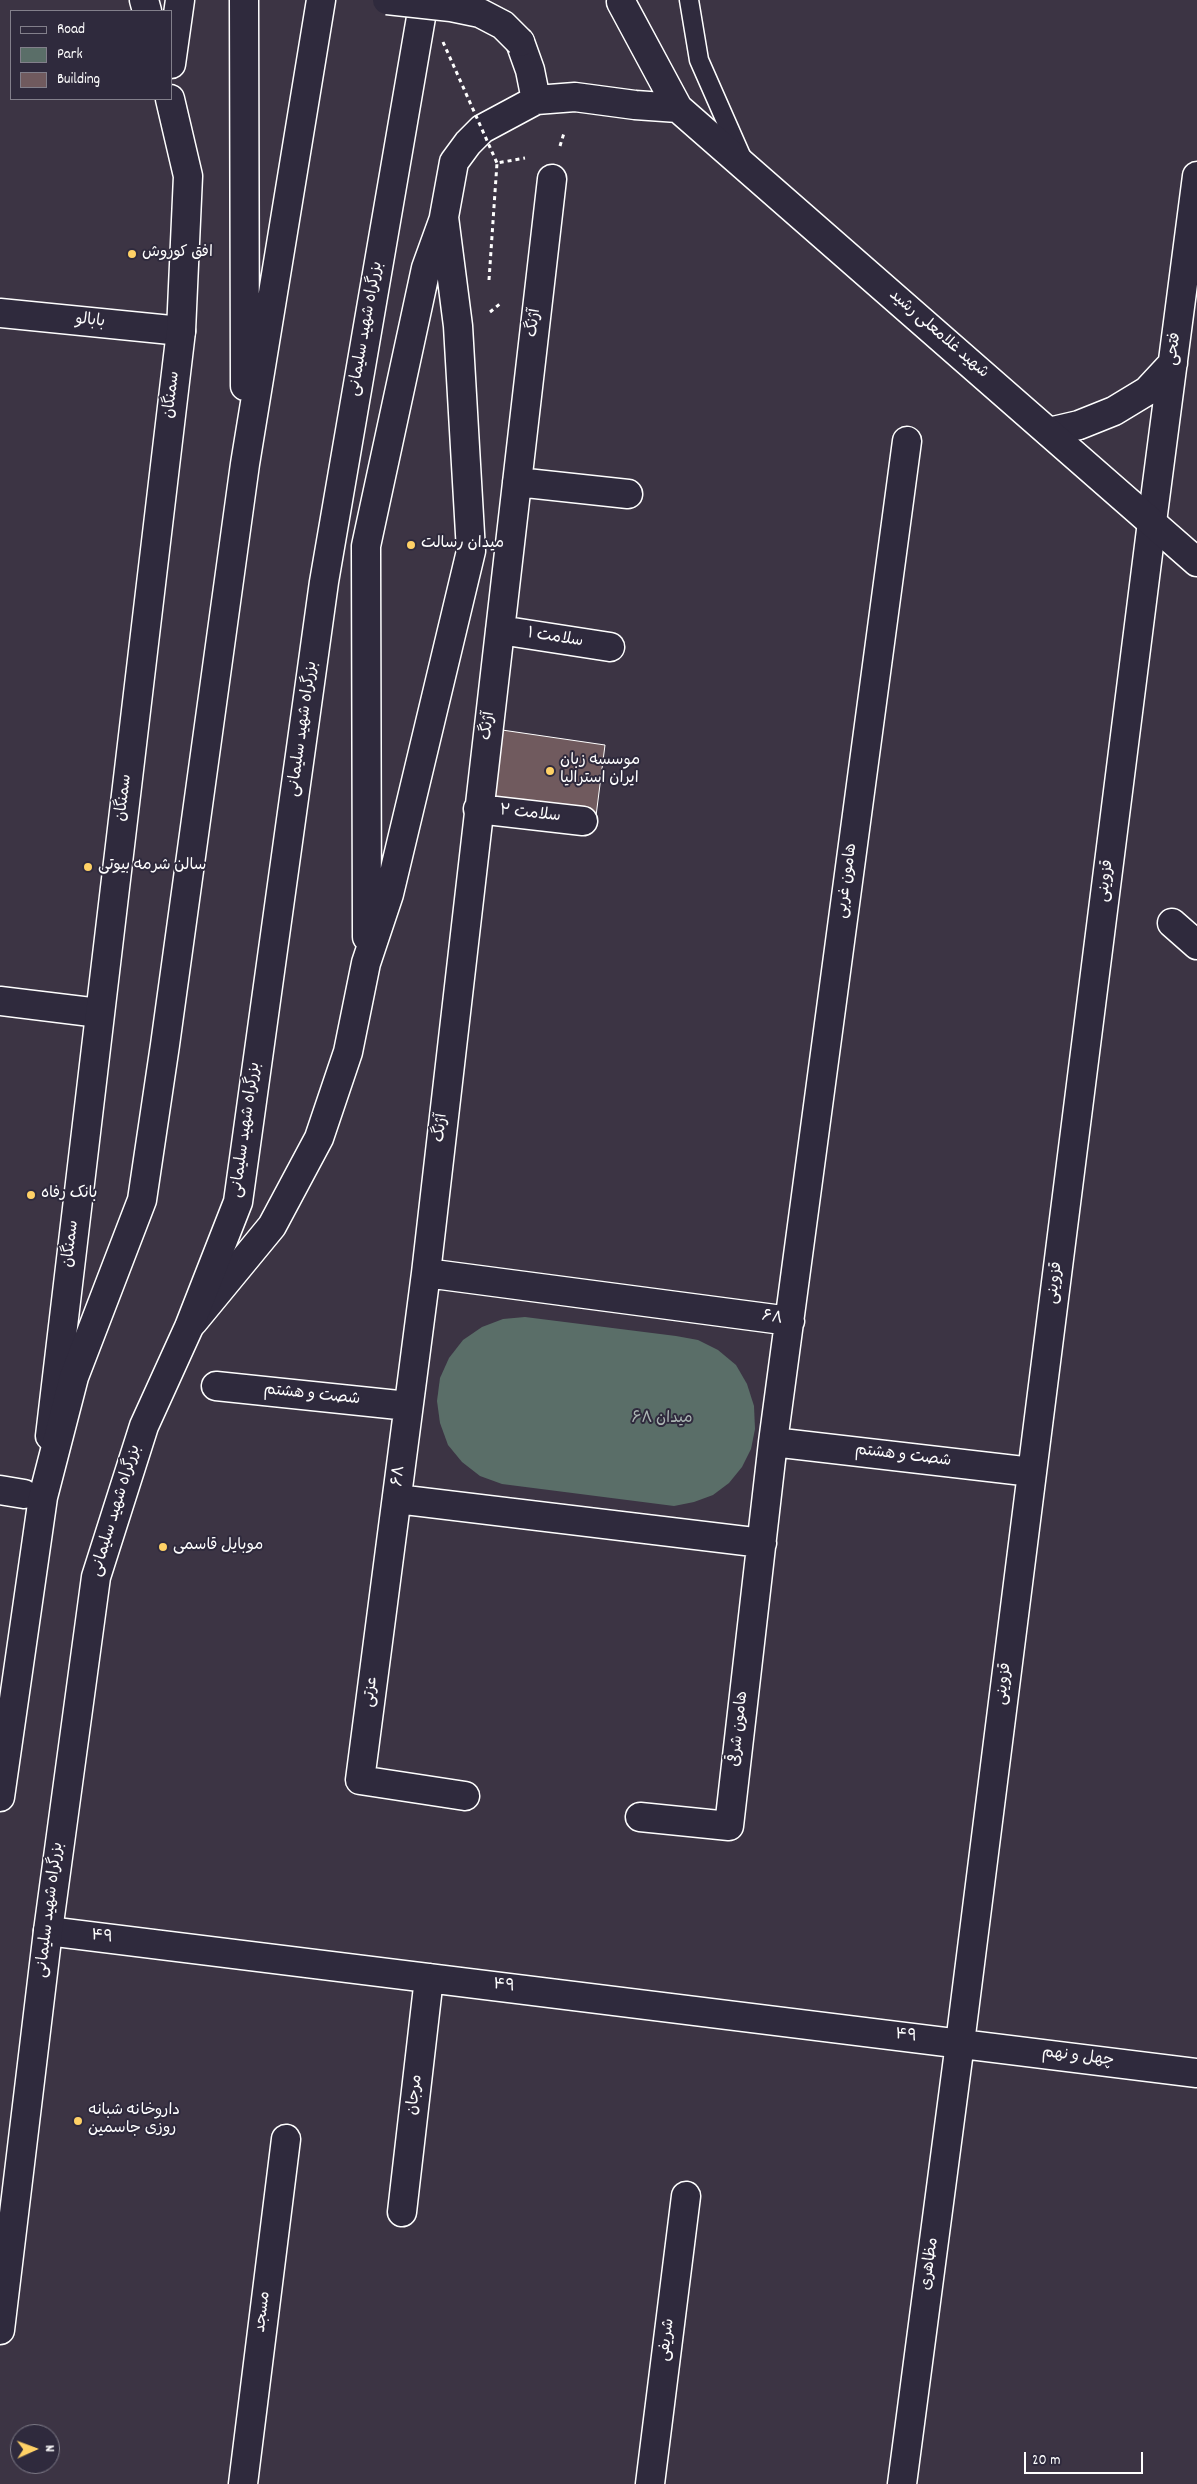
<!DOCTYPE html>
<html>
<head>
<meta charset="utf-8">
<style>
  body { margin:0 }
  #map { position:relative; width:1197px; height:2484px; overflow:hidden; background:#3c3444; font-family:Dekko,sans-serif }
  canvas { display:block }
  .legend { position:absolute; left:10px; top:10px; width:162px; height:90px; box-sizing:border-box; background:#2f2a3d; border:1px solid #827f8b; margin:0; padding:6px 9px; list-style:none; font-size:15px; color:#fff }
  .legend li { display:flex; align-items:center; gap:10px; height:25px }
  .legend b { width:25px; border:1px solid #827f8b }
  .north { position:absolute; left:10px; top:2424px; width:50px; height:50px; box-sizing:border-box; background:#2f2a3d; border:1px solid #827f8b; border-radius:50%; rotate:88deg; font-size:14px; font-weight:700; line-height:20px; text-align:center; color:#fff }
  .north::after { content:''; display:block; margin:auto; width:18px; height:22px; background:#ffd166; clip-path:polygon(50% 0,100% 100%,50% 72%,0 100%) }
  .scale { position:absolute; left:1024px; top:2452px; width:119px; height:22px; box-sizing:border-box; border:2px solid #fff; border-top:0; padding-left:6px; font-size:15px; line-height:18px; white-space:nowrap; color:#fff; -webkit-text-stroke:4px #2f2a3d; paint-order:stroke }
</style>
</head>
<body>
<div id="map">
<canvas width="1197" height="2484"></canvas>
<ul class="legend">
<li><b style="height:6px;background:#2f2a3d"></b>Road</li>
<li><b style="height:14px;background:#5a6e68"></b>Park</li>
<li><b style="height:14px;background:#705a5e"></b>Building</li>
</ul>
<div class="north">N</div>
<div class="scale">20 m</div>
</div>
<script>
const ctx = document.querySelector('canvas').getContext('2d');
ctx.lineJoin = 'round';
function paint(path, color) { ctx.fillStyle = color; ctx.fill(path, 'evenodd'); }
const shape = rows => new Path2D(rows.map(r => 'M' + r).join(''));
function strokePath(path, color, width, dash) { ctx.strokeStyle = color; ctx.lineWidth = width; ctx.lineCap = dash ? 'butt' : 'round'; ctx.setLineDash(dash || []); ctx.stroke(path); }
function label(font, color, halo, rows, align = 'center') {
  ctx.font = font + ' Dekko,"Playpen Sans Arabic",sans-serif'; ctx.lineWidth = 4; ctx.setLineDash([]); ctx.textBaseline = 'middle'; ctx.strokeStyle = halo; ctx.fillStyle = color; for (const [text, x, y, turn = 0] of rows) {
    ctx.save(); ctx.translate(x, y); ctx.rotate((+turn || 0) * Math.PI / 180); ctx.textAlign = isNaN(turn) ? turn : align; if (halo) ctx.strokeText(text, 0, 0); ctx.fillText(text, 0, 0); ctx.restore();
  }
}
const green = shape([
  [525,1317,676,1336,698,1340,718,1350,736,1365,747,1384,754,1406,755,1429,751,1449,742,1467,729,1483,713,1495,694,1502,674,1506,502,1484,480,1476,462,1462,448,1445,440,1423,437,1401,440,1378,449,1358,463,1340,482,1327,503,1319]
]);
const building = shape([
  [502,730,605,745,596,816,495,798,502,730]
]);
const path = shape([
  [560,146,564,133],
  [489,280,497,163,525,158],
  [490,312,501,303]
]);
const lane = shape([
  [689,0,699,60,743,160]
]);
const street = shape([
  [0,313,181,331],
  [517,482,628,494],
  [500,630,610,647],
  [478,809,583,821],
  [1172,923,1197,945],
  [0,1001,99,1013],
  [426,1273,790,1321],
  [216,1386,408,1406],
  [773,1442,1032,1472],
  [0,1490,24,1494],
  [397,1499,762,1543],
  [465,1796,360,1780,426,1273,552,179],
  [640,1817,729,1826,773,1442,907,441],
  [48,1931,1197,2073],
  [402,2212,429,1978],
  [243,2484,286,2139],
  [650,2484,686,2196],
  [902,2484,960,2043,1152,522]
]);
const secondary = shape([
  [1049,432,1079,425,1114,411,1147,391,1173,363],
  [1152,522,1197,176]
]);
const primary = shape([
  [144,0,147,11],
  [621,2,678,108,1197,562],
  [520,42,530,70,536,100],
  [171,64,180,0],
  [367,937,366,546,426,268,443,221],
  [193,1322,272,1226,319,1138,348,1052,366,963,389,894,471,551,458,326,444,217,454,162,468,143,482,129,536,100,575,97,635,105,678,108],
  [50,1436,181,331,188,176,170,99]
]);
const highway = shape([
  [244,0,245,386],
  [0,1797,43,1497,74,1377,142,1200,165,1045,245,464,321,0],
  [0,2330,48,1931,96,1577,144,1426,189,1327,238,1202,324,582,424,0]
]);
const pathBridge = shape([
  [443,42,497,163]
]);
const primaryBridge = shape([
  [387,0,451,7,480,13,503,25,520,42]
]);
const markers = [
  [132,254,5,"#ffd166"],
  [411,545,5,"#ffd166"],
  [550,771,5,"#ffd166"],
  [88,867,5,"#ffd166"],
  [31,1195,5,"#ffd166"],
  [163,1547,5,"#ffd166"],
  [78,2121,5,"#ffd166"]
];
const poiNames = [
  ["افق کوروش",142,254],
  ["میدان رسالت",421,545],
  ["موسسه زبان",560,762],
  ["ایران استرالیا",560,780],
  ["سالن شرمه بیوتی",98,867],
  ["بانک رفاه",41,1195],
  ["موبایل قاسمی",173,1547],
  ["داروخانه شبانه",88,2112],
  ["روزی جاسمین",88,2130]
];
const streetNames = [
  ["بابالو",90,322,6],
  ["آژنگ",535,323,-83],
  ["بزرگراه شهید سلیمانی",367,329,-80],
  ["شهید غلامعلی رشید",938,335,41],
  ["فتحی",1175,349,-83],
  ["سمنگان",173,395,-83],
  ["سلامت ۱",555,639,9],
  ["آژنگ",489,726,-83],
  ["بزرگراه شهید سلیمانی",304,729,-82],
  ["سمنگان",125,798,-83],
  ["سلامت ۲",530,815,6],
  ["هامون غربی",848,881,-82],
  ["قزوینی",1107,881,-83],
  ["آژنگ",442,1128,-84],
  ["بزرگراه شهید سلیمانی",247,1130,-82],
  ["سمنگان",72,1244,-83],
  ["قزوینی",1056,1283,-83],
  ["۶۸",772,1319,10],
  ["شصت و هشتم",312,1396,6],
  ["شصت و هشتم",903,1457,7],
  ["۶۸",400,1476,-83],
  ["بزرگراه شهید سلیمانی",117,1511,-73],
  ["قزوینی",1005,1684,-83],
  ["عزتی",372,1692,-82],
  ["هامون شرقی",740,1729,-84],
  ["بزرگراه شهید سلیمانی",51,1910,-83],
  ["۴۹",102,1938,7],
  ["۴۹",504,1987,7],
  ["۴۹",906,2037,7],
  ["چهل و نهم",1078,2058,7],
  ["مرجان",416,2095,-83],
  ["مظاهری",931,2264,-82],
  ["مسجد",264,2312,-83],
  ["شریفی",668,2340,-83]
];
const parkNames = [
  ["میدان ۶۸",662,1420]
];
paint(green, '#5a6e68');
paint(building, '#705a5e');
strokePath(building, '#fff', 1);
strokePath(lane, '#fff', 21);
strokePath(street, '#fff', 31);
strokePath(secondary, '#fff', 31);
strokePath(primary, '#fff', 31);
strokePath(highway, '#fff', 31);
strokePath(path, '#fff', 3, [4, 4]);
strokePath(lane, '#2f2a3d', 18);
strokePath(street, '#2f2a3d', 28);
strokePath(secondary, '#2f2a3d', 28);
strokePath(primary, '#2f2a3d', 28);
strokePath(highway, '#2f2a3d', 28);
strokePath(primaryBridge, '#fff', 31, []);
strokePath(pathBridge, '#fff', 3, [4, 4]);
strokePath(primaryBridge, '#2f2a3d', 28);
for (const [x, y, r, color] of markers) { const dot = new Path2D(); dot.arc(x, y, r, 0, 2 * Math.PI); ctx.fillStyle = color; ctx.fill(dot); strokePath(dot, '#2f2a3d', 2); }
label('16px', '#fff', '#2f2a3d', poiNames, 'left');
label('16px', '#fff', '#2f2a3d', streetNames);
label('16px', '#acb6b4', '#2f2a3d', parkNames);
</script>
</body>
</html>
